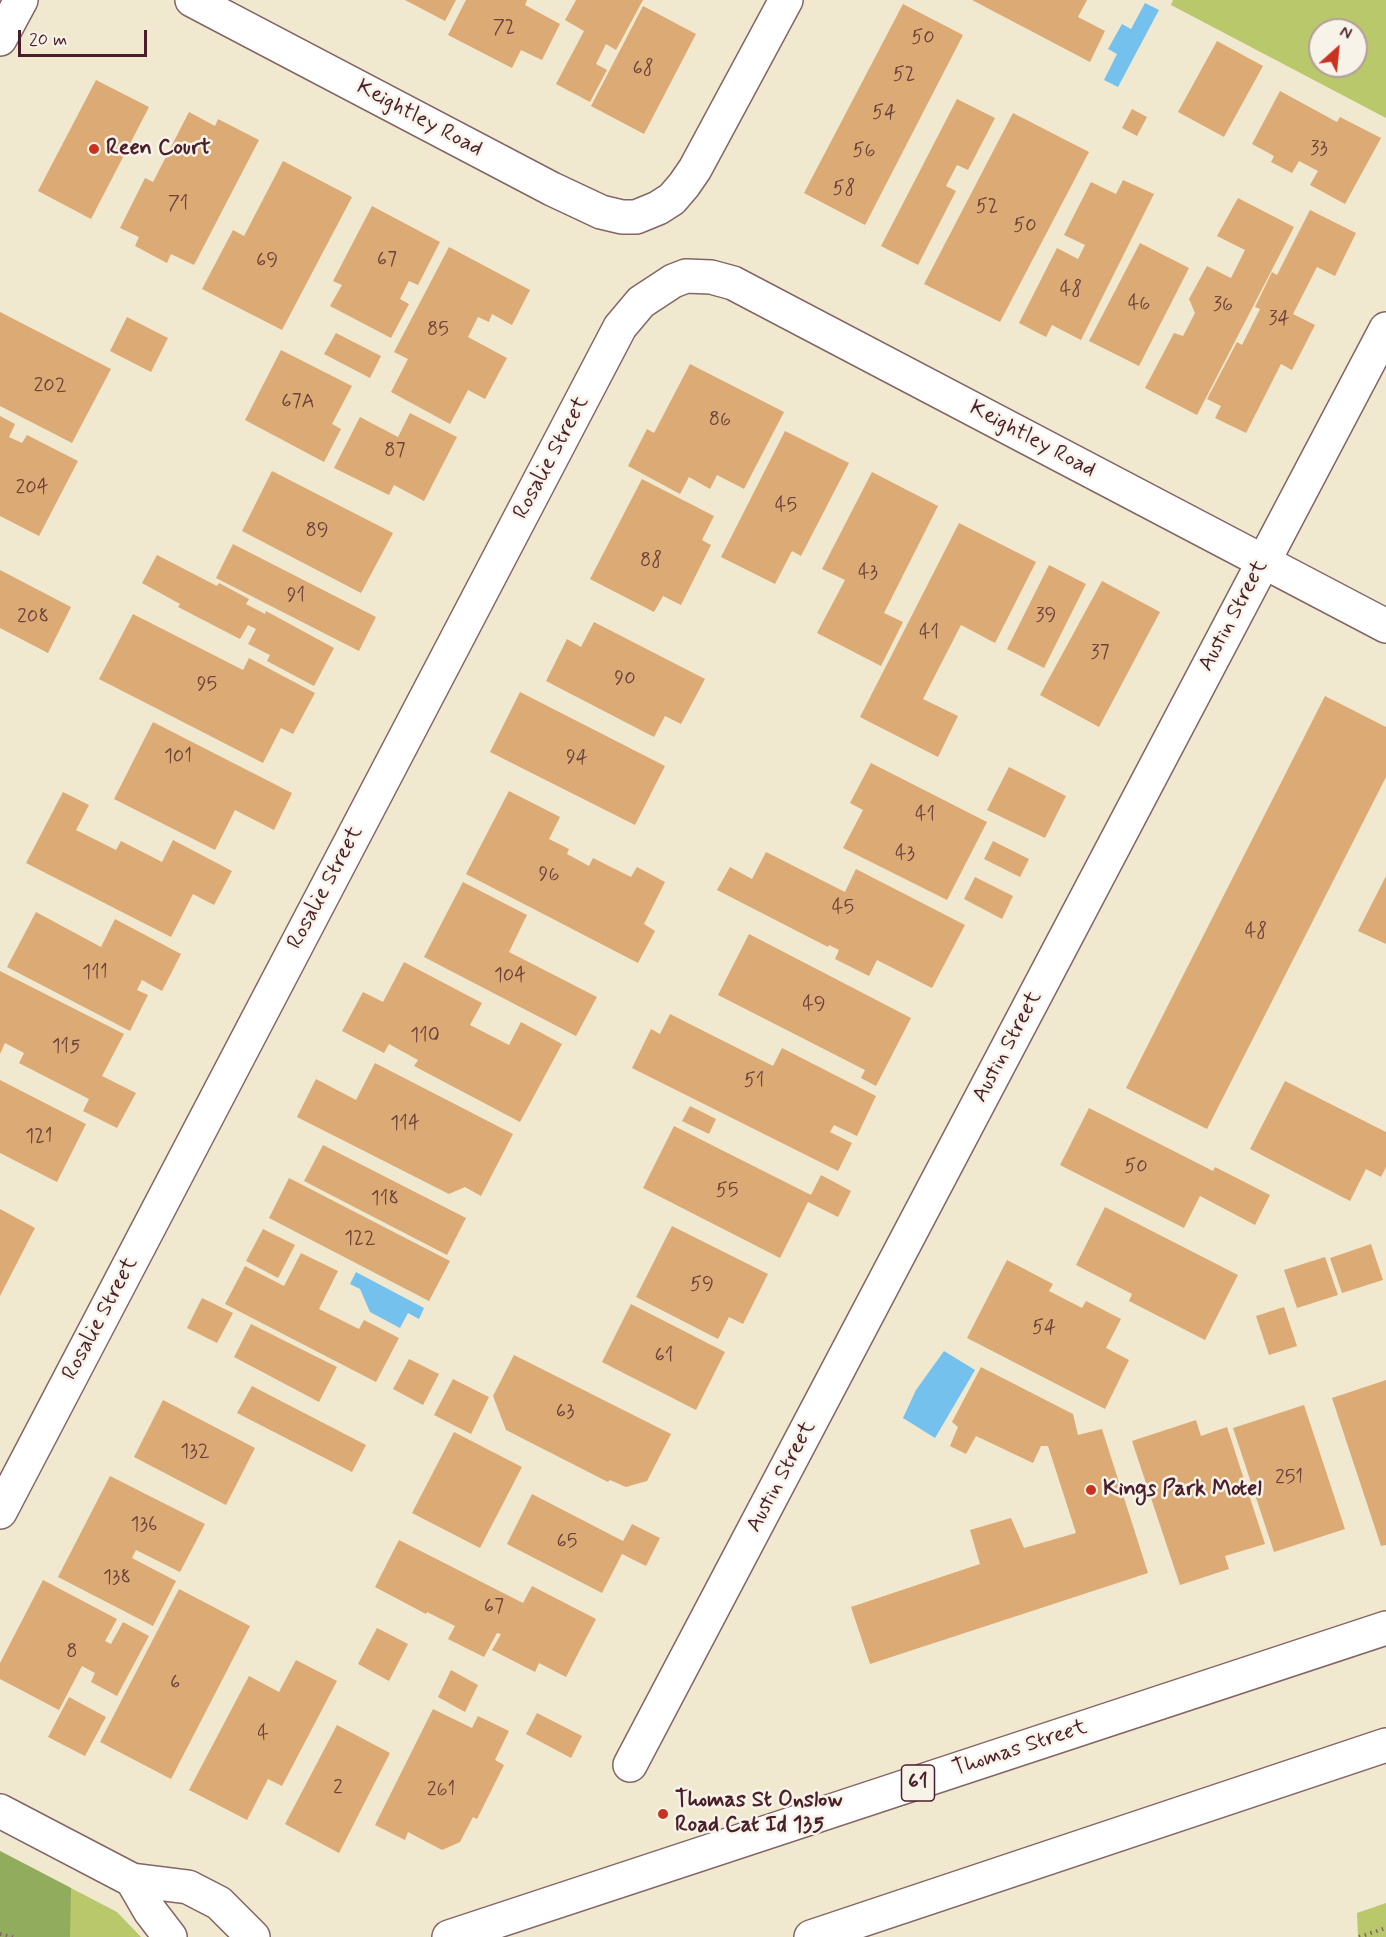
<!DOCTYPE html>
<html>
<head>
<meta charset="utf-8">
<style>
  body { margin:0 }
  #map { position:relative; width:1386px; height:1937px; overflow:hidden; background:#f1e8d0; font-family:Mynerve,sans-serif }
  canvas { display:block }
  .north { position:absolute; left:1308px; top:18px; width:60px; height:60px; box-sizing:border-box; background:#f7f3e8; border:2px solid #b29e9c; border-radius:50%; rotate:27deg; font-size:16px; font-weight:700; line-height:24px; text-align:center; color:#4a1f2b }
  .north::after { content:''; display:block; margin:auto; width:21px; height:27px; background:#c8321e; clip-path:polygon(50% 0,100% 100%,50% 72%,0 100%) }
  .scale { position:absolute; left:18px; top:30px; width:129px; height:27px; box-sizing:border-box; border:3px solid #4a1f2b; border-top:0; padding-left:8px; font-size:18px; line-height:21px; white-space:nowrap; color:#4a1f2b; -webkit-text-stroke:4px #f7f3e8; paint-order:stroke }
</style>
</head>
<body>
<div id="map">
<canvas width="1386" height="1937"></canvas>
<div class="north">N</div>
<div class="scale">20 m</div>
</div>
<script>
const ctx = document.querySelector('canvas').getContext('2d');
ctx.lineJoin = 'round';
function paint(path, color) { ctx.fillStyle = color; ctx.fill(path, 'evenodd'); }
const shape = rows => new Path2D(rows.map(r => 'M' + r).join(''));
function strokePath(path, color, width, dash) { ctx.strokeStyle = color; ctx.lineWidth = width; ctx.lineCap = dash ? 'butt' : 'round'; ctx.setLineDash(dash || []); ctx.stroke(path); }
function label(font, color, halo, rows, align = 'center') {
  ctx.font = font + ' Mynerve,sans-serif'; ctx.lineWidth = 5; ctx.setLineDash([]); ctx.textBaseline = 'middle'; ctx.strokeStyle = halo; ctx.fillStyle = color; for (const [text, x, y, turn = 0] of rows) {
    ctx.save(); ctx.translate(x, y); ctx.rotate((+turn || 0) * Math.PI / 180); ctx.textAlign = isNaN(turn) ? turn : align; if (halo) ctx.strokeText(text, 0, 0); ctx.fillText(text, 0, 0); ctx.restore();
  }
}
const green = shape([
  [1173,0,1386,0,1386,118,1171,5],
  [1320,30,1356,30,1356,66,1320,66],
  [0,1851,117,1912,141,1937,0,1937],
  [1386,1903,1386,1937,1358,1937,1357,1913]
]);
const forest = shape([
  [0,1851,71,1888,70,1937,0,1937]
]);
const water = shape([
  [1145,3,1159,10,1118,87,1104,80,1117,54,1108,49,1122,24,1131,29],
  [356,1272,424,1308,419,1319,408,1313,400,1328,370,1312,360,1289,350,1284],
  [944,1351,975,1370,935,1438,903,1418,916,1390]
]);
const building = shape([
  [405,0,456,0,445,21],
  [466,0,527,0,525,5,560,24,542,60,521,50,512,68,448,35],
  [576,0,643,0,616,50,606,44,596,64,607,70,590,102,556,84,584,31,565,20],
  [972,0,1087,0,1078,17,1105,31,1090,62],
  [903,4,963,35,865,225,804,193],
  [643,6,696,34,644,134,591,106],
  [1217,41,1263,66,1224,137,1178,112],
  [96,80,149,107,91,219,38,191],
  [1280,91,1337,122,1340,117,1381,138,1345,204,1310,185,1318,171,1299,161,1292,173,1271,162,1274,156,1252,144],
  [957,99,995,118,968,170,957,165,946,186,956,191,918,265,881,246],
  [1132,109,1147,117,1137,136,1122,128],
  [189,112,215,126,218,119,259,140,194,265,171,254,167,263,135,246,139,237,120,228,145,178,153,182],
  [1013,113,1089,152,1000,322,924,284],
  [283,161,352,197,282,330,202,289,233,230,244,236],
  [1123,180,1154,194,1081,340,1052,325,1046,337,1019,323,1057,248,1078,259,1085,245,1064,235,1091,182,1116,194],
  [1238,198,1294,227,1197,415,1145,388,1174,333,1183,336,1195,313,1189,299,1207,266,1231,278,1245,250,1217,236],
  [372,206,440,242,418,285,409,281,400,299,409,304,391,338,330,306,342,285,333,281],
  [1310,210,1356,233,1335,276,1317,267,1293,314,1315,325,1292,370,1281,364,1246,433,1215,418,1221,406,1207,399,1237,342,1242,345,1260,309,1255,307,1272,272,1277,275],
  [1140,243,1189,268,1139,366,1089,341],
  [449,247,530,290,512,325,492,314,489,322,478,317,468,337,507,358,485,399,468,390,450,424,391,392,408,359,394,352],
  [0,312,111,369,72,443,0,406],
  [127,317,168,338,151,372,110,351],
  [336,333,381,356,370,378,324,354],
  [281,350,352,386,332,424,341,429,324,462,245,420],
  [690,364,784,412,744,489,717,475,710,489,689,477,680,494,628,466,647,429,654,433],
  [410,413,457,437,424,501,394,485,389,495,334,468,360,417,398,437],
  [0,416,15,424,9,437,22,443,27,435,78,461,39,536,0,516],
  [785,431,849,463,801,556,792,551,775,584,721,557],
  [272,471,393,533,361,593,242,531],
  [872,472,938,506,884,613,903,622,881,666,817,633,845,580,822,569],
  [642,479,714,516,702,540,711,545,681,605,663,596,654,612,590,579],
  [959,523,1036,562,995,643,961,625,923,699,958,716,938,757,860,717],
  [233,544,376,617,359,651,216,578],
  [157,555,217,586,219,583,249,599,246,604,265,614,266,611,334,648,314,686,267,661,270,655,248,644,256,629,248,625,240,639,178,607,180,604,142,583],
  [1049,565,1086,584,1044,668,1007,649],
  [0,570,71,607,48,653,0,628],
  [1102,581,1160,612,1099,727,1040,695],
  [133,614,243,670,249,658,315,693,293,734,281,728,263,763,99,679],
  [594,622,705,679,681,724,665,716,654,737,546,681,567,639,581,647],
  [520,692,665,766,635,825,490,752],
  [1325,696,1386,727,1386,777,1207,1129,1126,1088],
  [153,722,292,793,274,830,235,810,215,850,114,799],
  [871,763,987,822,947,900,843,848,863,810,850,803],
  [1009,767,1066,796,1045,838,987,810],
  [509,791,560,817,549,839,569,849,567,854,589,866,593,858,631,877,637,867,665,882,644,924,655,931,638,963,466,874],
  [63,792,89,805,76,830,116,850,121,841,162,862,173,840,232,871,214,905,193,894,171,937,26,863],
  [993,841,1029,859,1020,877,984,859],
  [766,852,845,892,856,869,965,925,932,988,877,960,869,976,835,959,839,950,829,945,828,947,717,890,730,867,752,879],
  [1386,876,1386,944,1358,931],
  [975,877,1013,896,1002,919,964,899],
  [463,882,527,915,509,952,597,997,576,1036,424,957],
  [36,912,101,947,115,919,181,954,162,991,142,980,137,990,148,995,130,1031,7,967],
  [749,934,911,1018,876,1086,861,1078,865,1070,718,995],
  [404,962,482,1003,470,1025,509,1045,521,1022,562,1044,520,1122,414,1066,418,1060,389,1044,384,1053,342,1031,363,992,383,1002],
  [0,971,124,1034,102,1076,136,1093,117,1128,83,1111,89,1099,19,1063,24,1053,5,1043,0,1054],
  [670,1014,773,1066,782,1048,876,1096,857,1136,834,1125,830,1132,852,1143,838,1171,632,1068,651,1029,660,1034],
  [375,1063,513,1134,481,1196,465,1187,449,1194,297,1117,316,1079,356,1100],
  [0,1080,86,1124,57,1182,0,1153],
  [1285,1081,1386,1132,1386,1167,1381,1177,1366,1169,1350,1201,1250,1149],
  [690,1106,716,1119,709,1134,682,1121],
  [1089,1108,1213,1171,1215,1167,1270,1195,1255,1225,1200,1196,1184,1228,1060,1165],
  [674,1126,811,1195,821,1175,851,1191,838,1217,808,1202,780,1258,643,1188],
  [323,1145,466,1218,447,1255,304,1181],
  [289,1178,450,1261,429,1301,269,1218],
  [1105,1207,1238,1275,1205,1340,1129,1301,1132,1294,1076,1265],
  [0,1209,35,1228,0,1296],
  [672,1226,768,1274,743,1324,729,1317,718,1339,636,1297],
  [263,1229,295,1245,278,1278,246,1261],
  [1371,1244,1383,1280,1342,1293,1330,1258],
  [301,1253,338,1271,319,1309,359,1329,364,1320,399,1338,376,1382,225,1304,245,1266,284,1286],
  [1325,1257,1338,1295,1297,1308,1284,1270],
  [1007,1260,1053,1284,1049,1291,1082,1308,1086,1301,1121,1319,1106,1348,1129,1360,1105,1409,967,1338],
  [202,1298,233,1313,217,1343,187,1328],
  [631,1304,725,1352,696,1410,602,1362],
  [1284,1307,1297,1346,1269,1355,1256,1316],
  [251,1324,337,1367,319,1402,234,1357],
  [514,1355,671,1434,647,1481,626,1487,610,1480,608,1482,506,1430,493,1396],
  [409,1359,439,1374,423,1405,393,1389],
  [981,1367,1073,1414,1078,1435,1102,1429,1148,1573,870,1664,851,1607,980,1564,970,1530,1011,1518,1024,1548,1076,1533,1048,1446,1041,1446,1033,1463,976,1436,966,1454,950,1446,958,1427,952,1422],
  [453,1379,489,1397,471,1434,434,1415],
  [1386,1380,1386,1545,1381,1546,1332,1398],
  [252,1386,366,1445,352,1472,237,1413],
  [163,1400,255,1448,226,1505,134,1457],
  [1304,1405,1345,1529,1274,1552,1233,1428],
  [1196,1420,1201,1436,1227,1427,1265,1544,1225,1556,1229,1569,1180,1585,1132,1441],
  [454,1432,522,1467,480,1548,412,1513],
  [110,1476,205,1524,180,1572,136,1550,132,1558,176,1581,153,1626,58,1577],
  [532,1494,623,1541,632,1524,660,1538,646,1566,622,1554,602,1593,507,1544],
  [399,1540,523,1603,532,1586,596,1619,566,1677,539,1663,535,1672,492,1650,501,1634,497,1633,484,1657,448,1639,455,1626,427,1612,426,1614,375,1587],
  [43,1580,117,1619,105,1641,111,1644,123,1622,149,1636,117,1696,91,1682,95,1673,82,1666,59,1710,0,1679,0,1663],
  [179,1589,250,1626,171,1779,100,1742],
  [377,1628,408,1644,389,1681,358,1664],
  [296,1660,337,1681,282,1786,268,1779,247,1820,189,1790,249,1676,279,1692],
  [451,1670,478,1685,465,1712,438,1697],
  [69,1697,106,1717,85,1756,48,1737],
  [433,1709,472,1728,478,1716,509,1731,495,1760,504,1765,477,1819,473,1817,460,1842,442,1850,408,1832,405,1840,375,1825],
  [537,1713,582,1736,571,1758,526,1734],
  [337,1725,390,1753,339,1853,285,1824]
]);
const path = shape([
  [0,1934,13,1937],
  [1359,1937,1386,1928]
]);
const minor = shape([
  [192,0,552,189,601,212,622,217,636,217,658,208,672,199,684,185,695,169,786,0],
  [0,39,21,0],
  [0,1512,620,327,641,302,673,281,686,276,711,277,733,283,1386,626],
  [630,1765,1386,329],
  [0,1811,132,1880,188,1887,219,1903,253,1937],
  [132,1880,150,1911,170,1937]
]);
const major = shape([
  [449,1937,1386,1628],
  [811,1937,1386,1745]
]);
const markers = [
  [94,149,6,"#c8321e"],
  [1091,1490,6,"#c8321e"],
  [663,1814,6,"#c8321e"]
];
const numberNames = [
  ["72",504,29],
  ["50",923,39],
  ["68",643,70],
  ["52",904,76],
  ["54",884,114],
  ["33",1319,150],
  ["56",864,152],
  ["58",844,190],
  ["71",178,205],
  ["52",987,208],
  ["50",1025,227],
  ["67",387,261],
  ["69",267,262],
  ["48",1071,291],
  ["46",1139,305],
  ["36",1223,306],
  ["34",1279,320],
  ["85",438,331],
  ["202",50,387],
  ["67A",298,403],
  ["86",720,421],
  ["87",395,452],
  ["204",32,489],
  ["45",786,507],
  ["89",317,532],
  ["88",651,562],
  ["43",868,574],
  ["91",296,597],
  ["39",1046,617],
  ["208",33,618],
  ["41",929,634],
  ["37",1100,654],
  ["90",625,680],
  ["95",207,686],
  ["101",178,758],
  ["94",577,759],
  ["41",925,816],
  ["43",905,855],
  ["96",549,876],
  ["45",843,909],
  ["48",1256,933],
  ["111",95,974],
  ["104",510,977],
  ["49",814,1006],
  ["110",425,1037],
  ["115",66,1048],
  ["51",754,1082],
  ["114",405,1125],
  ["121",39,1138],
  ["50",1136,1168],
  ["55",727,1192],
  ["118",385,1200],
  ["122",360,1240],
  ["59",702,1286],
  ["54",1044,1329],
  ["61",664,1357],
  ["63",565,1413],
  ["132",195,1453],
  ["251",1289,1479],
  ["136",144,1526],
  ["65",567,1543],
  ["138",117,1579],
  ["67",494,1608],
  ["8",72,1653],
  ["6",175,1684],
  ["4",263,1735],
  ["2",338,1789],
  ["261",441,1791]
];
const shields = [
  [918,1783,33]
];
const shieldNames = [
  ["61",918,1783]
];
const streetNames = [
  ["Keightley Road",419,119,28],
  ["Keightley Road",1032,440,28],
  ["Rosalie Street",552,458,-62],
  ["Austin Street",1234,616,-62],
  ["Rosalie Street",326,888,-62],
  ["Austin Street",1008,1047,-62],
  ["Rosalie Street",101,1319,-62],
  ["Austin Street",782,1477,-62],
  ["Thomas Street",1020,1749,-18]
];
const poiNames = [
  ["Reen Court",106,149],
  ["Kings Park Motel",1103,1490],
  ["Thomas St Onslow",675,1801],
  ["Road Cat Id 135",675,1826]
];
paint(green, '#b9c86a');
paint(forest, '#92ac5e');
paint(water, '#74c1ee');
paint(building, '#dcaa74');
strokePath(minor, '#846565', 36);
strokePath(major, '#846565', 36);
strokePath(path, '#846565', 4, [1.5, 4.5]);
strokePath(minor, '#fff', 33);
strokePath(major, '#fff', 33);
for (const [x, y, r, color] of markers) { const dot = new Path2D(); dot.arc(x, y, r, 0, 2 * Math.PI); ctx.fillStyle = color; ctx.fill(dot); strokePath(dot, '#f7f3e8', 2); }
label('20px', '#6e423d', null, numberNames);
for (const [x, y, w] of shields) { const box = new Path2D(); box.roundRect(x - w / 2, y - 18, w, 36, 4.5); ctx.fillStyle = '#f7f3e8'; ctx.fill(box); strokePath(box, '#4a1f2b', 1.5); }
label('bold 21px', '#4a1f2b', null, shieldNames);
label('22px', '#4a1f2b', '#f7f3e8', streetNames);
label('bold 22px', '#4a1f2b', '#f7f3e8', poiNames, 'left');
</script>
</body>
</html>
